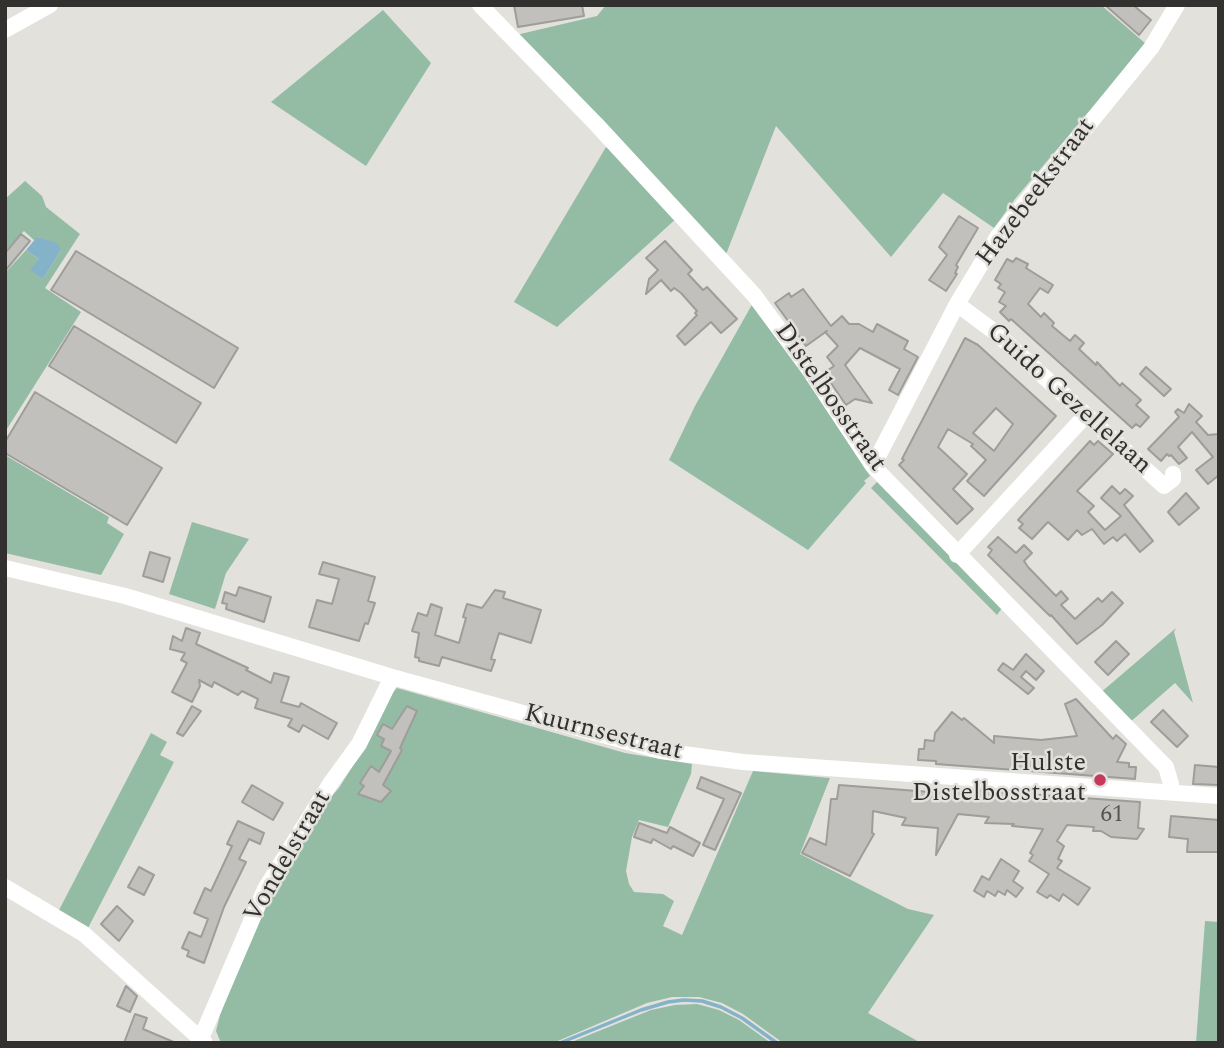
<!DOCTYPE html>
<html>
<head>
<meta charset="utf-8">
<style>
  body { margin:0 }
  #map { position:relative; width:1224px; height:1048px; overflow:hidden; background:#e2e1dc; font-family:Spectral,serif }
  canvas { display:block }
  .frame { position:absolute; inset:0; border:7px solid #32312f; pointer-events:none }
</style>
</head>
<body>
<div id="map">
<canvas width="1224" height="1048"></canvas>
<div class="frame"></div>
</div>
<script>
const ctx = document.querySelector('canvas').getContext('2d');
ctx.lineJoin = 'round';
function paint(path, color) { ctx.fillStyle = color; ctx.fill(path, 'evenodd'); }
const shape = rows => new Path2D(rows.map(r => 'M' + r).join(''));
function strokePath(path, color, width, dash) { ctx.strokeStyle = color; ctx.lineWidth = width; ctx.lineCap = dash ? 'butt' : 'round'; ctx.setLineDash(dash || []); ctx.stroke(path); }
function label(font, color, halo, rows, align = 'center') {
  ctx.font = font + ' Spectral,serif'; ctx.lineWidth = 5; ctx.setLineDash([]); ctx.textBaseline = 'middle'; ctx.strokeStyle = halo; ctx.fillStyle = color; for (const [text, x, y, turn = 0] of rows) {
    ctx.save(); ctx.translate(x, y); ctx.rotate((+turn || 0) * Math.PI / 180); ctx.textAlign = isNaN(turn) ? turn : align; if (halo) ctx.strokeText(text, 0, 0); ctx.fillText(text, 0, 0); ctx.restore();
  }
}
const green = shape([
  [606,5,1101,5,1146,44,1015,199,994,228,943,193,891,257,776,126,725,257,516,35,597,16],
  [383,10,431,63,366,166,271,102],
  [609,142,678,217,557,327,514,302],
  [25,181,42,196,46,207,80,234,45,288,81,312,5,432,5,273,26,250,39,259,43,279,61,250,38,237,35,241,24,231,7,249,5,248,5,199],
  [754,301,870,476,864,481,866,483,808,550,669,460,695,406],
  [5,455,109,517,107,523,124,534,101,575,5,553],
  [877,482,1002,608,997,615,871,488],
  [192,522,249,539,226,573,215,609,169,594],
  [1176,628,1174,632,1193,703,1175,683,1128,724,1099,694],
  [397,688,625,753,692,764,691,774,668,827,639,820,632,837,626,871,629,884,634,892,663,894,674,901,663,926,682,935,753,771,830,778,800,854,908,909,934,915,868,1013,921,1043,783,1043,743,1014,722,1003,699,997,672,997,647,1003,553,1043,221,1043,216,1031,220,1015,255,925,312,818,339,788,368,741,388,697],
  [151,733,167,742,160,755,174,762,88,928,58,912],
  [1205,921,1219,922,1219,1043,1196,1043],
  [697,1004,719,1010,739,1020,771,1043,569,1043,651,1010,675,1005]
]);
const water = shape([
  [37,237,57,243,61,250,43,279,30,270,39,259,26,250]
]);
const stream = shape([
  [560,1043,641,1010,668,1002,684,1000,702,1001,721,1007,742,1018,777,1043]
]);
const building = shape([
  [514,5,582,5,584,16,518,27,514,5],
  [1105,5,1133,5,1151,20,1139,35,1105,5],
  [959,216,978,228,956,265,958,267,955,273,957,274,946,291,929,280,947,255,939,247,959,216],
  [21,234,30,241,5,271,5,253,21,234],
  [665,241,692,270,688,274,703,290,707,287,737,319,721,333,711,322,685,345,677,336,697,315,695,313,697,311,681,293,674,288,671,291,661,280,646,294,649,279,658,270,646,258,665,241],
  [76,251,238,348,214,388,51,290,76,251],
  [1016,258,1028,264,1026,268,1053,285,1048,293,1040,288,1028,304,1041,317,1044,313,1054,323,1052,326,1070,341,1075,335,1084,343,1079,349,1096,365,1097,362,1120,386,1122,383,1141,400,1136,405,1149,417,1140,427,1136,424,1132,428,1011,319,1009,321,1000,312,1006,306,999,302,1005,292,998,288,1001,284,995,280,1007,259,1013,262,1016,258],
  [803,289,831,326,842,316,849,324,859,324,873,332,877,324,908,341,904,349,918,357,898,395,889,390,900,369,860,348,845,365,872,403,855,399,846,405,824,373,834,366,827,357,838,346,825,332,827,331,806,346,775,303,789,293,791,297,803,289],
  [74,326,201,403,176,443,49,366,74,326],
  [965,338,978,345,1056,416,984,496,967,481,986,460,971,446,973,444,948,429,938,447,967,474,953,489,973,509,957,524,899,465,904,460,902,459,965,338],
  [996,408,1013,424,994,451,973,433,996,408],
  [1146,367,1171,389,1164,396,1140,374,1146,367],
  [35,392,162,468,127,525,5,453,5,442,35,392],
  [1189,404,1202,416,1196,422,1208,435,1219,434,1219,475,1208,484,1196,470,1213,457,1192,432,1178,447,1187,458,1179,464,1171,455,1169,456,1167,454,1161,461,1148,449,1179,417,1175,412,1178,409,1184,413,1189,404],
  [1090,441,1094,445,1098,441,1113,454,1077,491,1094,506,1088,512,1105,530,1121,516,1101,498,1112,486,1120,494,1125,489,1133,496,1124,505,1153,541,1140,552,1125,534,1117,541,1113,537,1104,544,1092,529,1082,535,1077,530,1068,540,1048,522,1032,539,1019,528,1023,524,1018,520,1090,441],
  [1186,493,1199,508,1179,525,1168,512,1186,493],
  [998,537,1016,553,1024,545,1032,553,1024,561,1028,567,1056,596,1061,591,1068,599,1061,605,1075,619,1098,598,1102,602,1112,592,1123,603,1102,625,1077,644,1051,615,1050,616,988,555,992,550,988,547,998,537],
  [150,552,170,558,163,582,143,576,150,552],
  [323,562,375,577,368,601,375,603,368,624,365,623,359,641,309,627,317,600,332,604,339,579,319,574,323,562],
  [239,587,271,597,264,622,226,609,227,604,222,603,225,592,236,596,239,587],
  [495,590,505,592,503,598,541,610,531,643,499,633,491,659,495,660,491,671,442,657,439,666,419,661,419,658,415,657,419,633,412,631,418,613,427,616,431,604,442,608,435,635,459,643,466,618,463,617,467,604,482,608,495,590],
  [186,628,200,633,196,644,248,668,246,670,271,683,274,673,289,677,281,702,299,707,301,703,337,723,328,739,303,725,299,732,288,726,292,719,255,708,258,699,242,691,238,695,214,682,212,687,199,680,200,686,192,702,172,692,187,663,181,660,185,653,170,649,173,636,182,641,186,628],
  [1116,641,1129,654,1108,675,1095,662,1116,641],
  [1026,654,1044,671,1036,680,1026,671,1021,677,1034,688,1028,694,998,670,1003,663,1013,670,1026,654],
  [1076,699,1113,739,1116,735,1126,744,1117,762,1129,763,1129,767,1136,767,1135,779,936,764,936,761,918,760,919,749,924,749,925,740,934,741,935,733,952,712,962,720,964,718,994,743,994,736,1041,740,1077,736,1065,704,1076,699],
  [192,706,201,711,183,736,177,733,192,706],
  [407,706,417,711,400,748,402,750,383,785,391,791,381,802,358,794,364,786,360,783,371,766,379,772,391,751,381,746,384,739,377,735,383,724,392,729,407,706],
  [1163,710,1188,736,1177,747,1151,722,1163,710],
  [1195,765,1219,767,1219,785,1193,784,1195,765],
  [701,777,741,793,715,850,703,845,724,799,697,788,701,777],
  [252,785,283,803,273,820,242,802,252,785],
  [839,785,957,794,957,789,1140,802,1138,828,1144,829,1137,839,1111,837,1101,831,1093,831,1094,827,1067,825,1057,841,1064,846,1058,859,1062,861,1057,868,1090,888,1078,905,1063,894,1059,901,1050,895,1047,898,1037,892,1049,874,1029,861,1033,855,1030,853,1043,829,1012,826,1014,824,985,823,989,817,958,814,936,855,938,828,902,825,906,818,873,811,872,833,874,834,850,876,802,853,810,838,826,845,831,799,837,799,839,785],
  [1171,816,1219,820,1219,852,1187,852,1188,839,1169,837,1171,816],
  [238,821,264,833,260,844,249,839,239,859,246,862,224,907,204,963,187,956,189,951,182,948,189,932,201,937,208,919,194,913,205,888,211,891,232,846,227,844,238,821],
  [639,823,667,833,670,827,700,843,693,856,673,846,671,849,653,839,651,843,634,837,639,823],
  [1001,859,1019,871,1013,881,1023,888,1016,897,1007,890,1005,895,998,891,995,896,987,891,984,897,974,891,982,876,989,880,1001,859],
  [139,867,154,875,144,895,128,887,139,867],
  [117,906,133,921,119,941,101,924,117,906],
  [126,986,137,996,130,1012,117,1006,126,986],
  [135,1014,147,1018,143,1029,176,1043,124,1043,135,1014]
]);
const minor = shape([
  [480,5,596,124,754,295,811,372,873,466,1166,767,1171,784,1170,792],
  [5,30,50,5],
  [957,304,996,333,1164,486,1173,479,1173,474],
  [873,466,957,304,998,236,1151,48,1177,5],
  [957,555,1086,415],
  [5,568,125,596,392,677,661,751,743,762,1219,796],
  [5,887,84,934,205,1043],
  [199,1043,265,889,330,784,359,744,392,677]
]);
const markers = [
  [1100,780,7,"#c7385d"]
];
const numberNames = [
  ["61",1112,816]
];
const streetNames = [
  ["Hazebeekstraat",1037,193,-53],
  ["Distelbosstraat",829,398,55],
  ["Guido Gezellelaan",1068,400,42],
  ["Kuurnsestraat",603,734,14],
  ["Vondelstraat",289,857,-60]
];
const poiNames = [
  ["Hulste",1086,765],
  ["Distelbosstraat",1086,795]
];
paint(green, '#94bca5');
paint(water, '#84b2c9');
strokePath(stream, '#84b2c9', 3.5);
paint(building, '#c1c0bc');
strokePath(building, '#9e9d99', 2);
strokePath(minor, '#fff', 16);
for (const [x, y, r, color] of markers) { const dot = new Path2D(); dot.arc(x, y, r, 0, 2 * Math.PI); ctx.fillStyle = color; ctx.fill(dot); strokePath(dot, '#e2e1dc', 2.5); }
label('23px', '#565552', null, numberNames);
label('26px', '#32312f', '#e2e1dc', streetNames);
label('26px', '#32312f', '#e2e1dc', poiNames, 'right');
</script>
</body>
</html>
